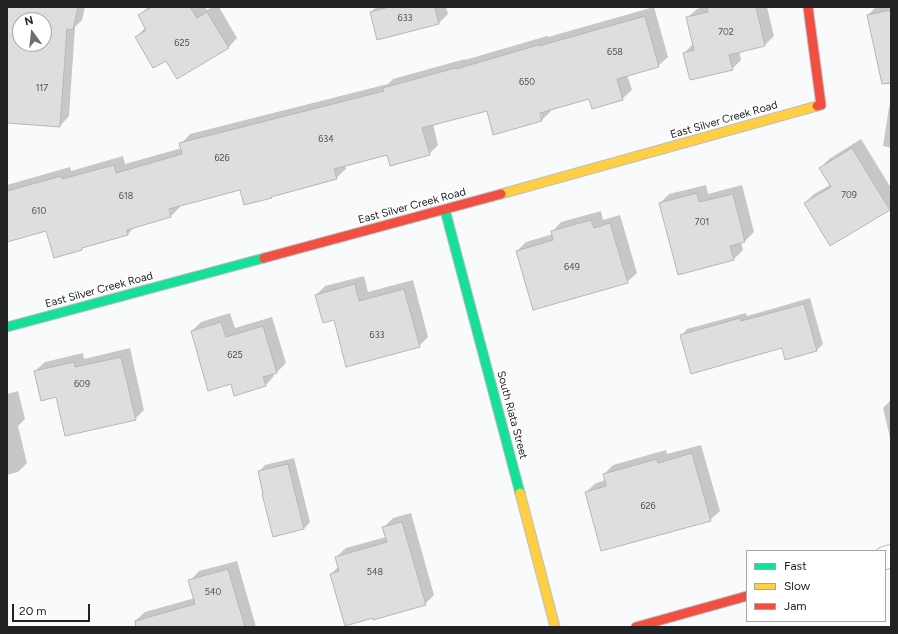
<!DOCTYPE html>
<html>
<head>
<meta charset="utf-8">
<style>
  body { margin:0 }
  #map { position:relative; width:898px; height:634px; overflow:hidden; background:#f8fafb; font-family:Figtree,sans-serif }
  canvas { display:block }
  .frame { position:absolute; inset:0; border:8px solid #212223; pointer-events:none }
  .legend { position:absolute; left:746px; top:550px; width:140px; height:72px; box-sizing:border-box; background:#fff; border:1px solid #a6a7a7; margin:0; padding:5px 7px; list-style:none; font-size:12px; color:#212223 }
  .legend li { display:flex; align-items:center; gap:8px; height:20px }
  .legend b { width:20px; border:1px solid #a6a7a7 }
  .north { position:absolute; left:12px; top:12px; width:40px; height:40px; box-sizing:border-box; background:#fff; border:1px solid #a6a7a7; border-radius:50%; rotate:345deg; font-size:11px; font-weight:700; line-height:16px; text-align:center; color:#212223 }
  .north::after { content:''; display:block; margin:auto; width:14px; height:18px; background:#6c6e6f; clip-path:polygon(50% 0,100% 100%,50% 72%,0 100%) }
  .scale { position:absolute; left:12px; top:604px; width:78px; height:18px; box-sizing:border-box; border:2px solid #212223; border-top:0; padding-left:5px; font-size:12px; line-height:14px; white-space:nowrap; color:#212223; -webkit-text-stroke:3px #fff; paint-order:stroke }
</style>
</head>
<body>
<div id="map">
<canvas width="898" height="634"></canvas>
<div class="frame"></div>
<ul class="legend">
<li><b style="height:5px;background:#16e098"></b>Fast</li>
<li><b style="height:5px;background:#ffcf43"></b>Slow</li>
<li><b style="height:5px;background:#f24e42"></b>Jam</li>
</ul>
<div class="north">N</div>
<div class="scale">20 m</div>
</div>
<script>
const ctx = document.querySelector('canvas').getContext('2d');
ctx.lineJoin = 'round';
function paint(path, color) { ctx.fillStyle = color; ctx.fill(path, 'evenodd'); }
const shape = rows => new Path2D(rows.map(r => 'M' + r).join(''));
function strokePath(path, color, width, dash) { ctx.strokeStyle = color; ctx.lineWidth = width; ctx.lineCap = dash ? 'butt' : 'round'; ctx.setLineDash(dash || []); ctx.stroke(path); }
function label(font, color, halo, rows, align = 'center') {
  ctx.font = font + ' Figtree,sans-serif'; ctx.lineWidth = 3; ctx.setLineDash([]); ctx.textBaseline = 'middle'; ctx.strokeStyle = halo; ctx.fillStyle = color; for (const [text, x, y, turn = 0] of rows) {
    ctx.save(); ctx.translate(x, y); ctx.rotate((+turn || 0) * Math.PI / 180); ctx.textAlign = isNaN(turn) ? turn : align; if (halo) ctx.strokeText(text, 0, 0); ctx.fillText(text, 0, 0); ctx.restore();
  }
}
const shadow = shape([
  [7,7,85,7,82,20,75,27,69,116,60,126,7,122],
  [20,20,44,20,44,44,20,44],
  [148,7,205,7,207,10,212,7,219,7,237,38,228,48,167,59,136,37,146,27,139,16],
  [376,7,446,7,448,14,439,23,371,12],
  [654,7,668,57,658,66,627,75,632,90,622,99,590,98,550,109,551,111,542,120,487,110,433,124,438,145,429,154,388,154,345,165,346,169,336,178,273,195,271,197,245,204,241,188,180,205,180,207,171,216,135,226,128,234,84,246,82,249,47,230,7,241,7,185,70,167,71,171,123,156,125,164,182,148,181,144,190,134,388,84,393,79,465,59,465,60,547,36,548,37],
  [539,108,542,116,539,116],
  [169,204,171,212,169,212],
  [703,7,767,7,774,36,765,45,739,51,741,60,732,69,684,53,694,43,687,18,697,9],
  [876,7,891,7,891,47,868,15],
  [891,105,891,148,883,146,889,107],
  [861,139,891,188,891,208,889,210,805,203,814,194,830,185,820,168,829,159],
  [706,185,708,194,742,185,754,232,745,241,741,242,743,250,734,259,660,203,669,194],
  [601,211,603,220,620,215,637,273,627,282,517,251,526,242,553,234,552,232,561,222],
  [364,276,368,292,413,280,428,337,419,346,334,319,316,295,325,286],
  [810,298,823,344,817,350,786,359,783,347,681,336,687,329,746,313,747,316],
  [230,313,235,328,272,317,286,363,277,372,273,373,274,376,265,386,192,331,201,322],
  [130,348,144,410,135,419,56,395,35,371,45,362,83,353,84,359],
  [18,391,25,419,18,426,27,463,18,472,7,475,7,394],
  [891,400,891,442,883,408],
  [701,445,720,511,710,520,586,492,596,483,606,480,604,474,613,465,666,450,667,454],
  [294,458,310,522,304,529,259,472,265,465],
  [411,513,434,595,425,604,331,574,339,566,336,557,346,548,386,537,383,528,393,518],
  [237,561,256,627,137,627,135,621,145,612,195,598,190,581,199,571]
]);
const building = shape([
  [7,7,78,7,73,30,67,29,60,127,7,123,7,7],
  [20,20,44,20,44,44,20,44,20,20],
  [152,7,190,7,197,18,207,12,229,48,177,79,166,61,153,68,135,37,146,30,138,15,152,7],
  [389,7,435,7,439,24,377,40,370,12,389,7],
  [707,7,756,7,765,46,729,55,733,70,690,80,683,53,694,50,686,17,708,12,707,7],
  [891,10,891,83,882,84,867,15,891,10],
  [645,16,659,67,617,79,623,100,592,109,589,99,540,113,542,121,493,135,487,111,422,128,430,155,390,166,387,155,334,169,337,179,271,197,272,198,244,205,240,190,169,209,171,217,127,230,128,235,82,248,82,250,54,258,46,231,7,242,7,191,61,176,62,179,114,165,116,173,182,154,179,143,384,91,383,88,455,68,456,69,538,45,539,46,645,16],
  [852,148,890,210,830,246,804,203,831,187,819,168,852,148],
  [697,193,699,202,733,194,745,242,730,246,734,260,678,275,659,203,697,193],
  [591,220,594,228,610,223,628,283,533,310,516,251,553,240,551,231,591,220],
  [355,284,359,301,404,289,420,347,346,367,334,320,323,323,315,295,355,284],
  [804,304,817,351,785,360,782,348,691,374,680,335,740,318,741,321,804,304],
  [221,322,226,337,263,326,277,373,263,377,266,386,234,396,231,384,208,391,191,331,221,322],
  [121,357,136,420,65,436,56,397,41,401,34,371,74,362,75,367,121,357],
  [692,453,711,521,601,551,585,492,606,486,603,474,657,459,658,463,692,453],
  [288,464,304,529,273,537,262,494,263,494,258,471,288,464],
  [402,522,426,605,373,620,373,618,345,626,330,574,339,571,335,557,387,542,382,527,402,522],
  [228,569,245,627,136,627,135,621,195,604,188,580,228,569]
]);
const street = shape([
  [885,558,891,556]
]);
const fast = shape([
  [445,210,520,493],
  [7,327,264,258]
]);
const slow = shape([
  [501,194,817,106],
  [520,493,555,627]
]);
const jam = shape([
  [808,7,821,105,817,106],
  [264,258,501,194],
  [636,627,747,596]
]);
const numberNames = [
  ["633",405,18],
  ["702",726,32],
  ["625",182,43],
  ["658",615,52],
  ["650",527,82],
  ["117",42,88],
  ["634",326,139],
  ["626",222,158],
  ["709",849,195],
  ["618",126,196],
  ["610",39,211],
  ["701",702,222],
  ["649",572,267],
  ["633",377,335],
  ["625",235,355],
  ["609",82,384],
  ["626",648,506],
  ["548",375,572],
  ["540",213,592]
];
const streetNames = [
  ["East Silver Creek Road",724,120,-16],
  ["East Silver Creek Road",412,206,-15],
  ["East Silver Creek Road",99,290,-15],
  ["South Riata Street",512,415,75]
];
paint(shadow, '#0003');
paint(building, '#dcdedf');
strokePath(building, '#b5b6b7', 1);
strokePath(street, '#bdbebf', 24);
strokePath(fast, '#bdbebf', 11);
strokePath(slow, '#bdbebf', 11);
strokePath(jam, '#bdbebf', 11);
strokePath(street, '#fefefe', 22);
strokePath(fast, '#16e098', 9);
strokePath(slow, '#ffcf43', 9);
strokePath(jam, '#f24e42', 9);
label('9px', '#505152', null, numberNames);
label('11px', '#212223', '#fff', streetNames);
</script>
</body>
</html>
